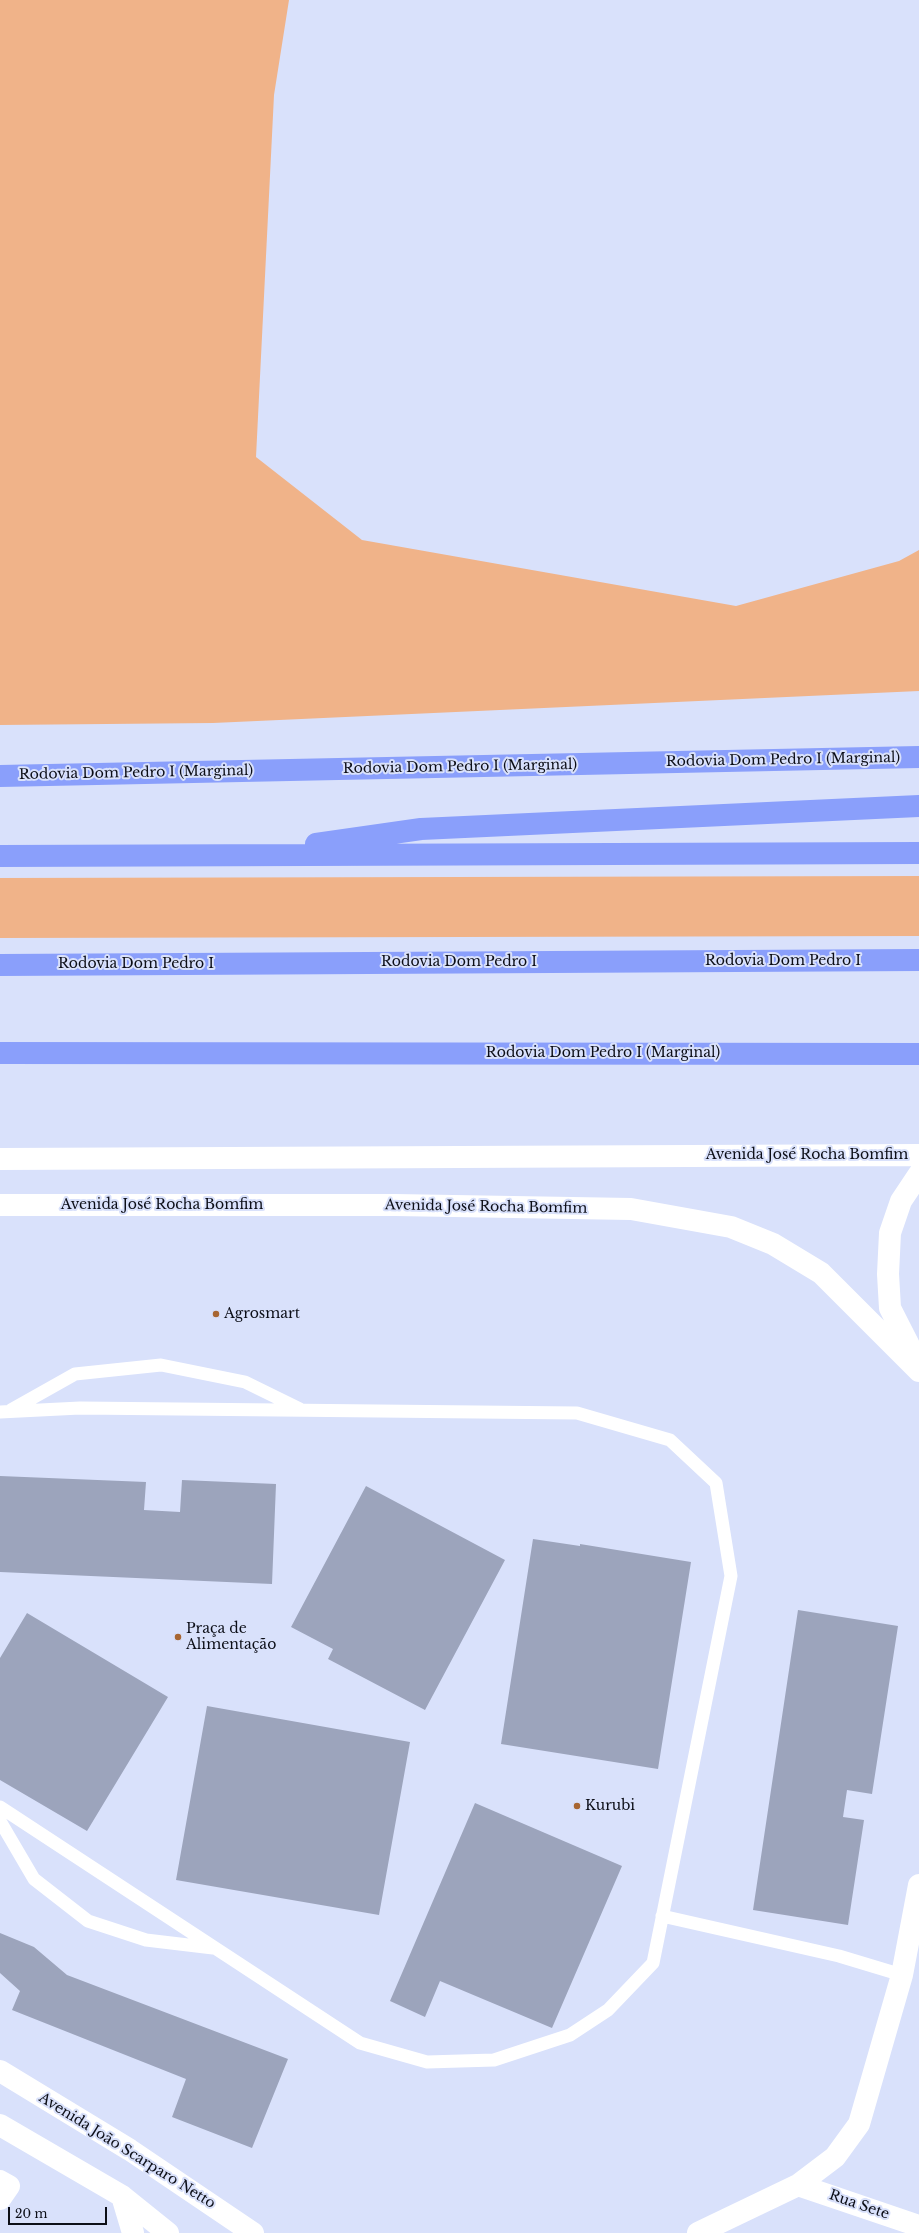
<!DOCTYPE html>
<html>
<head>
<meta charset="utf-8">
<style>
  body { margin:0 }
  #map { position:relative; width:919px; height:2233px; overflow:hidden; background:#d9e1fb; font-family:"Libre Baskerville",serif }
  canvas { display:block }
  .scale { position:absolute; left:8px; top:2207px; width:99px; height:18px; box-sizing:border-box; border:2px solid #0c0e17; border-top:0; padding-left:5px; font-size:12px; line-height:14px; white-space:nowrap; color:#0c0e17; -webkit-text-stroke:3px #d9e1fb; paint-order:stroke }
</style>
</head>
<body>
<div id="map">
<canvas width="919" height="2233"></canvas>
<div class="scale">20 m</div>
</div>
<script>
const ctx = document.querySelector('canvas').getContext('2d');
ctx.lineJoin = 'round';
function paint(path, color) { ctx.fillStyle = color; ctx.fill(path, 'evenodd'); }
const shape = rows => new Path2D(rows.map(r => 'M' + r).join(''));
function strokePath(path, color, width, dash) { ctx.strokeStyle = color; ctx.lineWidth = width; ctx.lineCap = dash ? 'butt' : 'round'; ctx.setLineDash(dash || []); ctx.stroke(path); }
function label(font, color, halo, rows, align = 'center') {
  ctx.font = font + ' "Libre Baskerville",serif'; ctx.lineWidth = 4; ctx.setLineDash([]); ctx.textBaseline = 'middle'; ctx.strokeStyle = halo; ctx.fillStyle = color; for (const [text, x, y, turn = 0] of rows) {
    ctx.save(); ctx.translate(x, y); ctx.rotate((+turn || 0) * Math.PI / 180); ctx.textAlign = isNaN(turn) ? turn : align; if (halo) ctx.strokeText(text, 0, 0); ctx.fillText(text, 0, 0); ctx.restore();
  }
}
const green = shape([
  [0,0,289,0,274,95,256,457,362,540,736,606,899,561,919,550,919,691,213,723,0,725],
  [919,876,919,936,0,938,0,878]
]);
const building = shape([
  [0,1476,146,1482,144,1510,180,1512,182,1480,276,1484,272,1584,0,1572],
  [366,1486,505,1560,425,1710,328,1659,333,1649,291,1627],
  [533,1539,580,1546,580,1544,691,1562,658,1769,501,1744],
  [798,1610,898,1626,872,1794,847,1790,843,1817,864,1820,848,1925,753,1910],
  [27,1613,168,1697,87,1831,0,1780,0,1658],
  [207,1706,410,1742,379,1915,176,1880],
  [475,1803,622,1866,552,2028,440,1981,425,2017,390,2001],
  [0,1933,34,1947,67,1975,288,2059,252,2148,172,2117,186,2079,12,2010,20,1991,0,1973]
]);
const lane = shape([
  [11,1410,75,1374,161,1365,245,1382,300,1409],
  [0,1412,80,1408,577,1413,670,1440,716,1483,731,1576,653,1963,608,2010,570,2035,494,2060,427,2062,360,2043,0,1807],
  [0,1821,34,1879,88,1921,146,1940,213,1948],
  [662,1916,839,1956,902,1975]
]);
const street = shape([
  [0,1159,919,1155],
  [0,1205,395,1205,631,1209,731,1227,773,1244,821,1273,919,1371],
  [917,1361,890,1308,888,1274,890,1233,901,1201,919,1174],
  [0,2071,130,2150,253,2233],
  [0,2125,122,2196,168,2233],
  [0,2181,9,2186,0,2199],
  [798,2185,919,2226],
  [122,2196,133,2233],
  [698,2233,798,2185,835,2157,859,2124,902,1975,919,1885]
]);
const highway = shape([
  [0,776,919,757],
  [316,844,421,829,919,806],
  [0,856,919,853],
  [0,965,919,960],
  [0,1053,919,1054]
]);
const markers = [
  [216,1314,4,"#a76532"],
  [178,1637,4,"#a76532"],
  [577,1806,4,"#a76532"]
];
const streetNames = [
  ["Rodovia Dom Pedro I (Marginal)",783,760,-1],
  ["Rodovia Dom Pedro I (Marginal)",460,767,-1],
  ["Rodovia Dom Pedro I (Marginal)",136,773,-1],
  ["Rodovia Dom Pedro I",783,961],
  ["Rodovia Dom Pedro I",459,962],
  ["Rodovia Dom Pedro I",136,964],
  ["Rodovia Dom Pedro I (Marginal)",603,1053],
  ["Avenida José Rocha Bomfim",807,1155],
  ["Avenida José Rocha Bomfim",162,1205],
  ["Avenida José Rocha Bomfim",486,1207,1],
  ["Avenida João Scarparo Netto",127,2151,32],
  ["Rua Sete",859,2205,19]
];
const poiNames = [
  ["Agrosmart",224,1314],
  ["Praça de",186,1629],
  ["Alimentação",186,1645],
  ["Kurubi",585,1806]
];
paint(green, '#f0b389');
paint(building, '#9ca4bc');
strokePath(lane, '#fff', 13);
strokePath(street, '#fff', 22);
strokePath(highway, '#8a9ffb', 22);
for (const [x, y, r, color] of markers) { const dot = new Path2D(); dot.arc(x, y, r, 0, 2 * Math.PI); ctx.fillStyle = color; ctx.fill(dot); strokePath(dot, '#d9e1fb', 1.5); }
label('14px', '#0c0e17', '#d9e1fb', streetNames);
label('14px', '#0c0e17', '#d9e1fb', poiNames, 'left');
</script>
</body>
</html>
